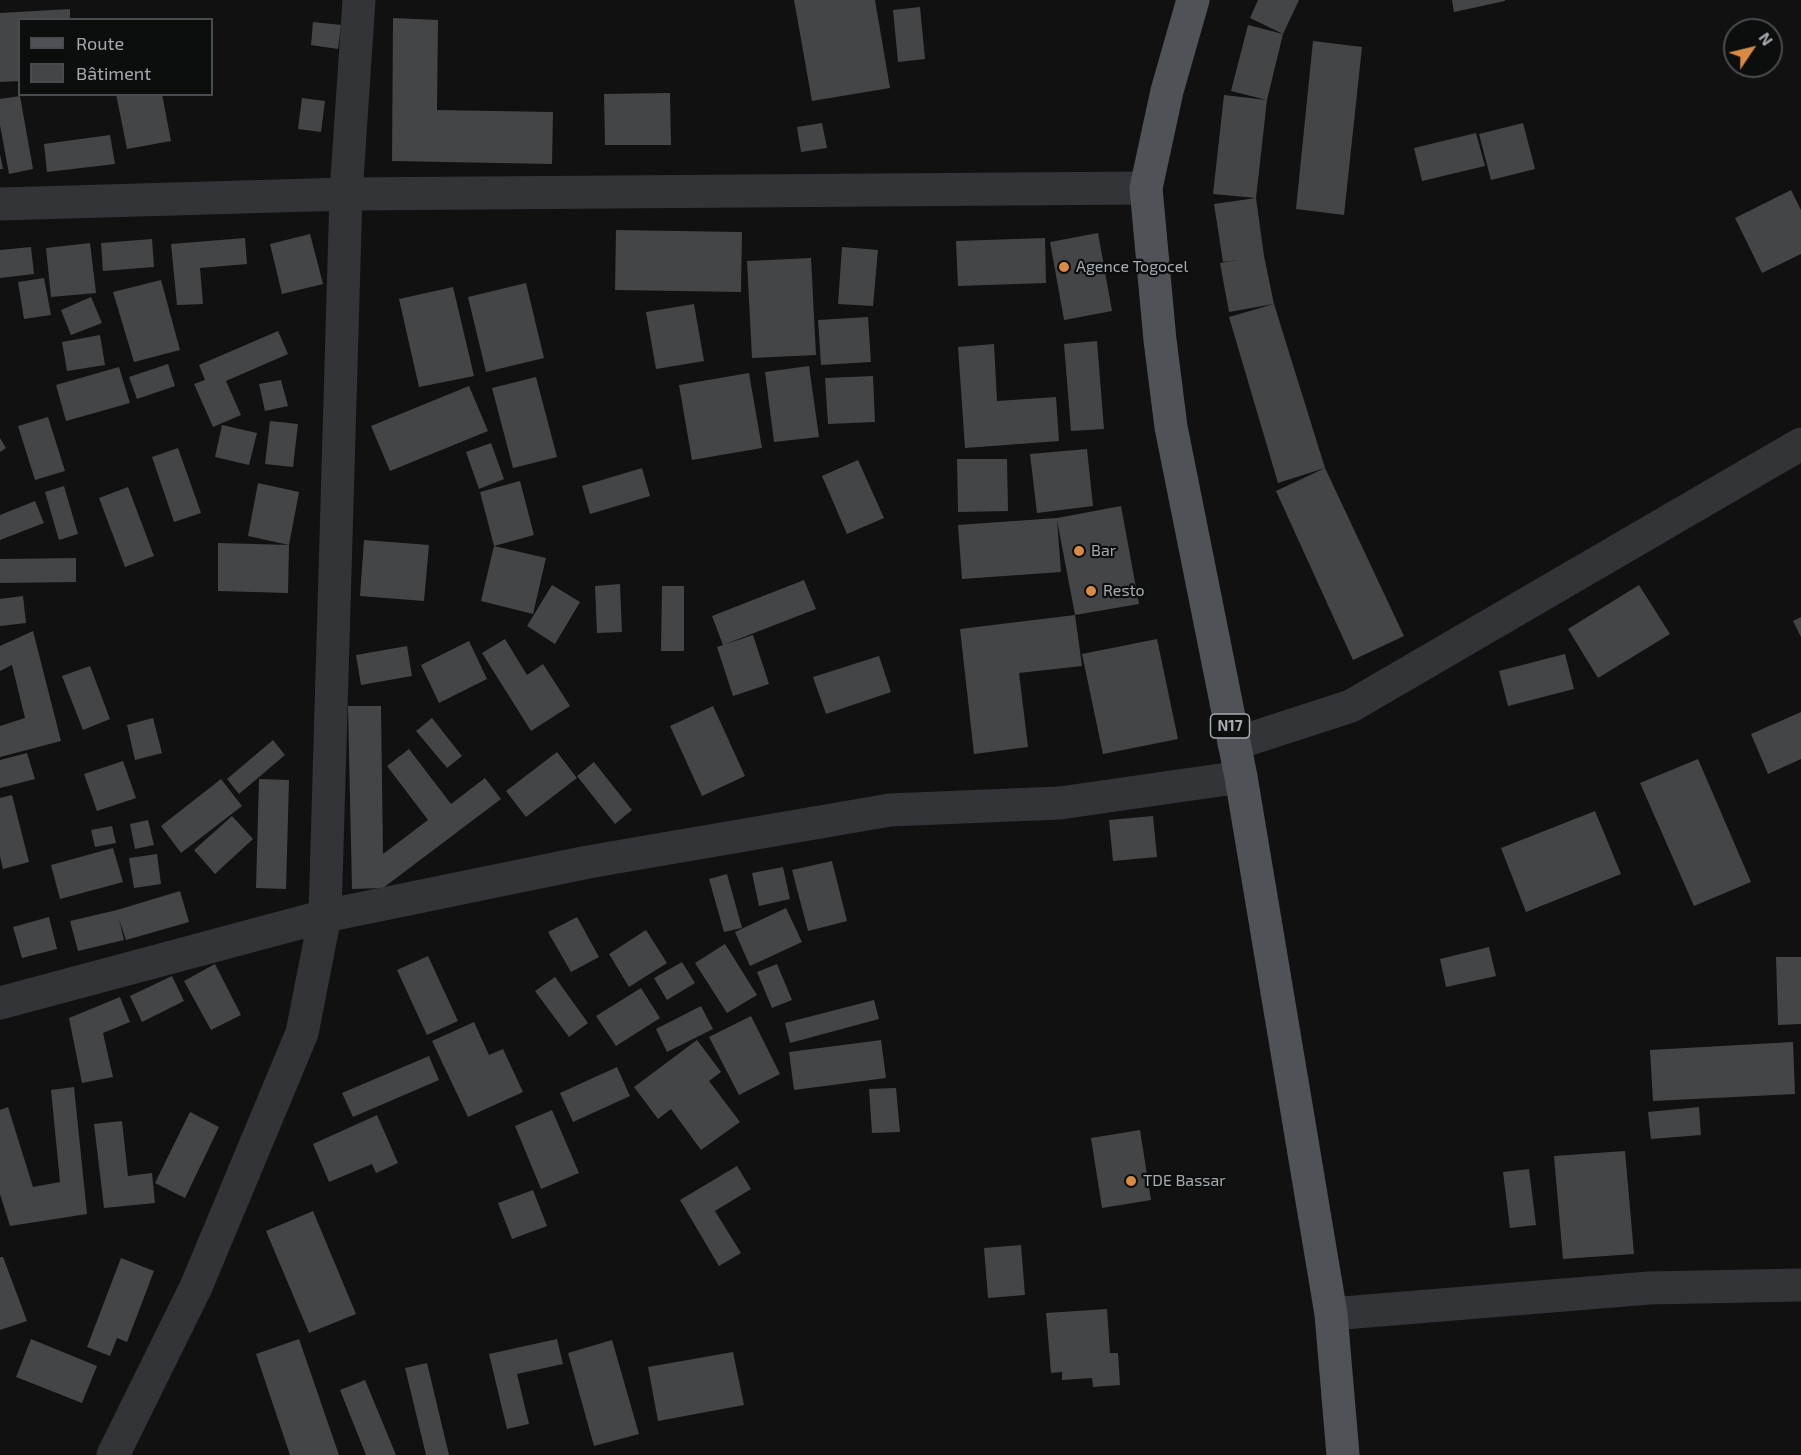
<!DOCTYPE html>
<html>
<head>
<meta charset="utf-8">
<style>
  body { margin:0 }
  #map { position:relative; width:1801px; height:1455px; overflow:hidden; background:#111112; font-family:"Exo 2",sans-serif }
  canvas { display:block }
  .legend { position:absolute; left:18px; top:18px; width:195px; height:78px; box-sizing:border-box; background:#0c0d0d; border:2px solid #494c4f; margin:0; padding:8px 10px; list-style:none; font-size:18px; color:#a4abb1 }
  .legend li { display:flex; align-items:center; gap:12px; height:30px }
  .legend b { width:30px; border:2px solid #494c4f }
  .north { position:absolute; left:1723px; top:18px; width:60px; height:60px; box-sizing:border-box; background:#0c0d0d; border:2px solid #494c4f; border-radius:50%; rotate:55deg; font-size:16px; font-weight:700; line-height:24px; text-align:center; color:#a4abb1 }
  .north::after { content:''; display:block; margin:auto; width:21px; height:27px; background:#d98b43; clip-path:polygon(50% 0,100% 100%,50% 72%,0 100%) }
</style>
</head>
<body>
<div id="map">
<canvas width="1801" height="1455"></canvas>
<ul class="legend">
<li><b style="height:8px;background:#4f5256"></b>Route</li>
<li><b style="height:16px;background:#434547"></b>Bâtiment</li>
</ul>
<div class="north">N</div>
</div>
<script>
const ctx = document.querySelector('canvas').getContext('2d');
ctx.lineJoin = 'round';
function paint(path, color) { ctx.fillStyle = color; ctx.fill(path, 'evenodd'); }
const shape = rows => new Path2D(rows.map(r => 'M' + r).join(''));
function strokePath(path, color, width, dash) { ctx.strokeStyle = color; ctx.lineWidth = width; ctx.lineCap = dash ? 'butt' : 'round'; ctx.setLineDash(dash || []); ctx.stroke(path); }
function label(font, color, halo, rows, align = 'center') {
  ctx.font = font + ' "Exo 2",sans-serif'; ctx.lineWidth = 4.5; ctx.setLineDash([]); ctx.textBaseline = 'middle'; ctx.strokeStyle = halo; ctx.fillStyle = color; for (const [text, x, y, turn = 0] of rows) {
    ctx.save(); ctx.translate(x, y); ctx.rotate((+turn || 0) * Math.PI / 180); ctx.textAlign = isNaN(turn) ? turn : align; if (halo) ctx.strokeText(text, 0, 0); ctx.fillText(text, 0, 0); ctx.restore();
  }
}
const building = shape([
  [794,0,875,0,890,88,812,101],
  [1258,0,1299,0,1283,34,1267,100,1231,91,1248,25,1283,34,1250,18],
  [1452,0,1505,0,1505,1,1454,12],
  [920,7,925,59,898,62,893,10],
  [70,9,70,20,20,20,20,81,0,82,0,13],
  [393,18,438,20,437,110,553,112,552,164,392,161],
  [313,22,341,25,338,49,311,45],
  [1313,41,1362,47,1344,215,1296,209],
  [670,93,671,145,605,145,604,94],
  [116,94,162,94,171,141,127,149],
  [1224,95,1267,100,1256,198,1264,256,1274,304,1229,312,1220,263,1238,260,1223,262,1214,204,1256,198,1213,194],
  [20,96,33,169,9,174,0,125,0,99],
  [302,98,325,101,321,132,298,129],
  [822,123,827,148,801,152,797,127],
  [1523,123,1535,169,1491,180,1479,134],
  [1476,133,1485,166,1422,181,1414,148],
  [110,135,115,164,47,172,44,144],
  [0,154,3,169,0,169],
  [1791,190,1801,210,1801,254,1762,273,1735,218],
  [616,230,742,232,741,292,615,290],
  [1098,233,1112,311,1064,320,1050,242],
  [310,234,323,284,282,294,270,244],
  [245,238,247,264,200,268,203,304,177,305,171,244],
  [1045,238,1046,283,958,286,956,241],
  [152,239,154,267,103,271,101,243],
  [90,243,96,293,51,297,46,248],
  [31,247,34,274,0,278,0,250],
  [842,247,878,250,873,306,838,304],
  [811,258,816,355,752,358,747,261],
  [44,278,51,315,24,319,18,282],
  [161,280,180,350,134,362,113,292],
  [526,283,544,358,486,372,468,297],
  [453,287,474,376,419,387,399,299],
  [91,297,102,323,71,335,61,310],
  [694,304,704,361,656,369,646,312],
  [1274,304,1325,468,1278,483,1229,317],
  [868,317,871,362,821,365,818,320],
  [278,331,288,354,226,381,241,415,213,427,194,384,205,380,199,365],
  [100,335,105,365,67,371,62,342],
  [1097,341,1104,429,1071,431,1064,344],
  [994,344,997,401,1056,397,1059,441,965,448,958,347],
  [168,364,175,386,137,399,129,377],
  [809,366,819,437,774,442,765,372],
  [119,367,130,403,66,421,56,385],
  [749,373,762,448,692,460,679,385],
  [873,376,875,422,828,424,825,378],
  [536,377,557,457,513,468,492,388],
  [281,380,288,406,265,411,259,384],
  [469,386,488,431,390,471,371,426],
  [48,417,65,471,35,480,18,426],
  [270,421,298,424,293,467,265,464],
  [222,425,257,433,249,465,215,457],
  [0,438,6,448,0,452],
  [491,443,504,479,479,489,466,452],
  [178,448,201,513,174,522,152,457],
  [1087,449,1093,506,1037,513,1030,454],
  [957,459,1007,459,1008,511,958,512],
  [858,460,884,518,847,534,822,476],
  [642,468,650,496,590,514,582,486],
  [1325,468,1404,636,1353,660,1276,491],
  [520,481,534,535,494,546,480,492],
  [258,483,299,492,289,545,248,536],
  [64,486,78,534,59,540,45,492],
  [128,487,154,556,125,567,99,498],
  [35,501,44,523,0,540,0,515],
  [1121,506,1139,604,1075,615,1057,520,1061,572,962,579,958,525,1057,518],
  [364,540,429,545,424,601,360,596],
  [218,543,289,545,288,593,218,591],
  [494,546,546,558,533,614,481,601],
  [76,558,76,582,0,583,0,559],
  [804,580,816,609,723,645,712,616],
  [620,584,622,632,597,633,595,586],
  [552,585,580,602,555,644,527,626],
  [1639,585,1670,634,1598,678,1568,629],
  [662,586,684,586,684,651,661,651],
  [23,596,26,623,0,626,0,599],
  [1075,615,1082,666,1019,673,1028,747,974,754,960,629],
  [1801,617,1801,637,1793,621],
  [33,631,61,741,0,757,0,726,25,718,12,665,0,671,0,646],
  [753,635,769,684,733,696,717,647],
  [505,639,527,675,543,664,570,706,531,731,482,653],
  [1157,639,1178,739,1103,754,1082,654],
  [469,641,487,679,439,703,421,665],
  [407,646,412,676,361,685,356,655],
  [1565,654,1574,689,1508,706,1499,671],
  [879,656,891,692,826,714,813,677],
  [90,666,110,719,83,730,62,676],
  [348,706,381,706,383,854,428,820,387,766,409,749,451,804,485,778,501,799,383,888,352,889],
  [713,706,745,776,702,796,670,726],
  [1801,712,1801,759,1768,774,1751,734],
  [153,718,162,753,135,760,127,725],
  [432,718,462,756,447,768,416,731],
  [273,740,285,755,239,794,227,779],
  [557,752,577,778,526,817,506,791],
  [27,753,35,779,0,788,0,760],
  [1698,759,1751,882,1694,906,1640,783],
  [123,761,136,798,97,811,84,774],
  [594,762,632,810,615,824,577,776],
  [221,779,242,806,181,853,161,826],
  [259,779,289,780,286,889,256,888],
  [12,795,29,862,3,869,0,856,0,798],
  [1595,811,1621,874,1526,912,1501,848],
  [232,816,253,839,215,874,194,850],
  [1153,816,1157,857,1113,861,1109,820],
  [148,820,154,845,135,849,130,824],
  [112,826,116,843,95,847,91,830],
  [113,848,123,882,60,899,51,865],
  [157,854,161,884,134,888,129,858],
  [832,861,847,921,808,931,792,870],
  [783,867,790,899,759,906,752,873],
  [727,874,742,928,724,932,709,879],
  [180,891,189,922,126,940,119,919,124,940,78,951,70,921,117,910],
  [786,908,802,942,750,966,735,932],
  [49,917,57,949,22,958,13,927],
  [577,917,599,957,571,972,548,932],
  [646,930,667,963,629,987,609,954],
  [725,944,757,995,727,1013,695,963],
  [1489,947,1496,976,1446,987,1440,959],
  [428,956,458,1021,427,1035,397,970],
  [1776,957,1801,957,1801,1024,1778,1025],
  [682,962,695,983,667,1000,654,978],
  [215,964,241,1015,211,1030,184,981],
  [777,964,792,1000,772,1008,757,972],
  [172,976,184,1001,142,1022,130,996],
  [555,977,588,1023,569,1037,535,991],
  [641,988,660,1018,616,1046,596,1016],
  [120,997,130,1022,103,1033,113,1077,82,1083,69,1018],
  [874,1000,879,1019,790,1043,785,1023],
  [701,1006,713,1029,667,1052,656,1029],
  [751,1016,780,1074,739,1095,709,1037],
  [474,1022,489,1055,503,1049,523,1092,468,1117,432,1041],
  [697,1040,721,1072,709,1081,740,1122,701,1150,671,1109,658,1119,634,1087],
  [881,1040,886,1078,794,1090,789,1052],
  [1793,1042,1795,1094,1653,1101,1650,1050],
  [429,1056,439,1080,353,1117,342,1093],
  [617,1067,630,1096,573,1122,560,1093],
  [74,1087,87,1214,10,1226,0,1194,0,1110,8,1107,33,1187,60,1182,51,1090],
  [896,1088,900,1132,872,1133,869,1089],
  [1699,1107,1701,1135,1651,1139,1648,1112],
  [552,1110,579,1173,541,1189,515,1126],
  [190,1112,219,1127,185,1198,155,1183],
  [377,1115,398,1163,376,1173,372,1164,329,1182,313,1144],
  [122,1121,128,1176,152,1173,155,1203,104,1208,94,1124],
  [1140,1130,1151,1200,1102,1208,1091,1138],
  [1625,1151,1634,1254,1563,1259,1554,1156],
  [737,1166,751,1189,715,1211,741,1253,719,1266,680,1200],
  [1529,1169,1536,1225,1510,1228,1503,1172],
  [533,1190,547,1226,512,1239,498,1203],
  [313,1211,356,1314,309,1333,266,1231],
  [1021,1245,1025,1295,988,1298,984,1248],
  [0,1257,3,1257,27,1321,0,1330],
  [121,1258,154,1271,127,1342,117,1338,110,1356,87,1347],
  [1107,1309,1110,1353,1118,1353,1120,1385,1093,1387,1092,1378,1062,1380,1062,1372,1051,1373,1046,1313],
  [31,1339,97,1366,82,1403,16,1377],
  [299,1339,339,1455,290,1455,256,1354],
  [557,1339,563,1364,517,1374,529,1424,507,1429,489,1354],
  [612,1340,639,1434,594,1446,568,1353],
  [733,1352,744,1405,658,1421,648,1367],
  [427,1363,449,1455,426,1455,405,1368],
  [365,1380,396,1455,366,1455,340,1390]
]);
const minor = shape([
  [0,204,346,194,1146,188],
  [1234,744,1351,706,1801,444],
  [0,1003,325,916,588,862,890,810,1060,803,1241,777],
  [1331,1314,1649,1288,1801,1285],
  [113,1455,196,1287,302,1033,325,916,346,194,359,0]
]);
const primary = shape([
  [1193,0,1167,91,1146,188,1160,340,1171,427,1241,777,1331,1314,1343,1455]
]);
const markers = [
  [1064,267,6,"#d98b43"],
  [1079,551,6,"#d98b43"],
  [1091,591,6,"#d98b43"],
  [1131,1181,6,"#d98b43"]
];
const shields = [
  [1230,726,39]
];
const shieldNames = [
  ["N17",1230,726]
];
const poiNames = [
  ["Agence Togocel",1076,267],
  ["Bar",1091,551],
  ["Resto",1103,591],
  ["TDE Bassar",1143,1181]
];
paint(building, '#434547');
strokePath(minor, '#333437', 33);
strokePath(primary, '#4f5256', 33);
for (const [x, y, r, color] of markers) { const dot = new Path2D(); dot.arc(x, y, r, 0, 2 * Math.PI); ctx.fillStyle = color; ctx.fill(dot); strokePath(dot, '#0c0d0d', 2); }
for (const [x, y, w] of shields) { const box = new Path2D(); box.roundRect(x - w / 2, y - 12, w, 24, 4.5); ctx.fillStyle = '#0c0d0d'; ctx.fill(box); strokePath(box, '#a4abb1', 1.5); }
label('bold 15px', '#a4abb1', null, shieldNames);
label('16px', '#a4abb1', '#0c0d0d', poiNames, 'left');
</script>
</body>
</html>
